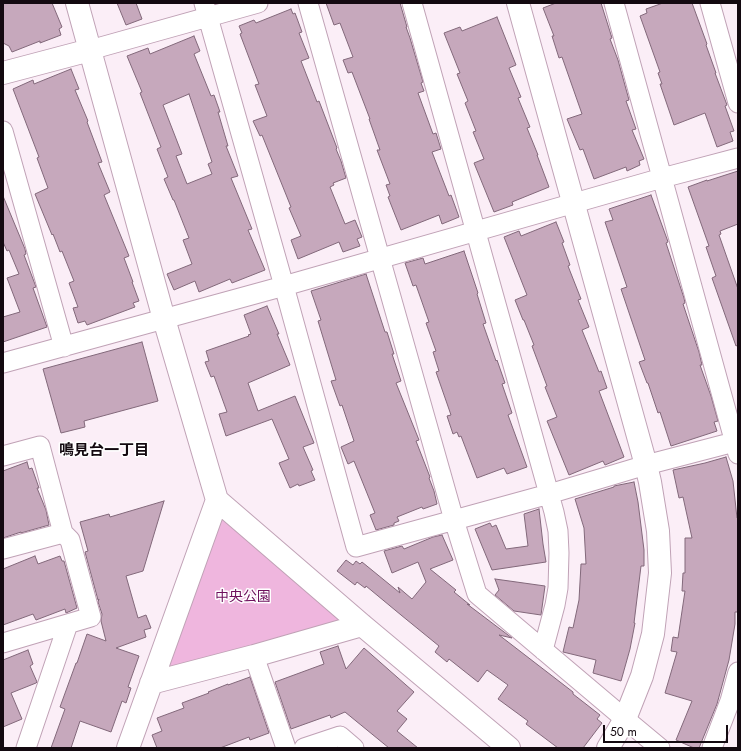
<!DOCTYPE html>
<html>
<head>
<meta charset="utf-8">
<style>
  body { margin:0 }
  #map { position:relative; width:741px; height:751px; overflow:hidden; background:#fbeef7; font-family:Jost,sans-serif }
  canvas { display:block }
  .frame { position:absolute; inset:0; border:4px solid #130910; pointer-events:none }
  .scale { position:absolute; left:603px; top:725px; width:125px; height:18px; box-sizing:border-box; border:2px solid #130910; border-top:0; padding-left:5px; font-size:12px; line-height:14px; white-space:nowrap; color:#130910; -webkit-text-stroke:3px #fff; paint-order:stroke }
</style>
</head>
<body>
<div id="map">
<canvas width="741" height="751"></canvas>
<div class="frame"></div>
<div class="scale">50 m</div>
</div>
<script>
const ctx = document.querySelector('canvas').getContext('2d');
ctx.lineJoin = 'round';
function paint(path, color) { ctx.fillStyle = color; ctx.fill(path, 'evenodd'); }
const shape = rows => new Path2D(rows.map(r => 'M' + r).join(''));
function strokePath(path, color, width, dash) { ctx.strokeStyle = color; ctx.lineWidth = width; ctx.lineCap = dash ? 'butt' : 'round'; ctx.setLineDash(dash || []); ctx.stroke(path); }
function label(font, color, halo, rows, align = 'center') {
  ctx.font = font + ' Jost,"Noto Sans JP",sans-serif'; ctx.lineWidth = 3; ctx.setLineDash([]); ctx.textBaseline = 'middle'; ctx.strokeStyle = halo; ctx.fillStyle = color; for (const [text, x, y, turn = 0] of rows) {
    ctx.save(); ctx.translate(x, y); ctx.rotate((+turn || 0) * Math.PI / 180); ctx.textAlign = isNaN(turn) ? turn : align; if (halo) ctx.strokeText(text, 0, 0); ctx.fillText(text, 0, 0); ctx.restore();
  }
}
const green = shape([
  [217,500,362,625,151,683]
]);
const building = shape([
  [3,3,52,3,62,27,59,29,61,35,40,43,40,41,12,52,9,46,3,43,3,3],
  [117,3,136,3,142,19,126,25,117,3],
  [326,3,400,3,407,27,406,27,410,38,423,82,421,83,424,91,418,93,433,134,436,133,441,149,432,152,449,196,451,195,459,217,442,224,439,215,401,230,388,197,390,196,386,185,390,184,377,150,380,150,369,119,370,119,352,72,348,73,343,60,353,57,340,23,334,25,326,3],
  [556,3,601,3,612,38,610,39,618,60,629,100,626,101,636,129,632,130,644,159,639,161,640,165,627,171,626,167,594,179,583,149,580,150,567,119,582,114,562,57,559,58,552,36,554,36,543,8,556,3],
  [663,3,692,3,707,44,706,45,716,73,715,73,727,105,725,106,734,131,730,132,733,141,717,147,705,113,674,125,660,84,662,84,658,73,660,72,640,16,647,13,646,9,663,3],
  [291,9,293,14,295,13,302,32,299,33,309,58,301,61,317,102,319,101,337,148,336,149,341,161,346,178,333,183,334,185,330,187,345,224,355,220,362,237,357,239,360,246,343,252,339,242,298,259,291,240,301,236,289,208,291,207,262,135,260,136,253,121,267,116,255,85,259,84,240,34,242,33,239,26,254,20,256,23,291,9],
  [497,17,516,65,509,68,521,97,518,98,530,127,527,128,538,155,537,155,549,187,512,202,513,205,494,212,474,163,484,159,473,132,476,131,465,103,468,101,457,74,460,73,444,33,460,27,462,31,497,17],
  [194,36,200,51,194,54,211,96,214,95,220,112,218,112,228,146,226,146,238,176,231,178,252,229,248,230,265,270,232,283,230,279,199,292,195,281,174,290,167,274,192,264,183,240,189,238,174,200,173,200,164,179,168,177,157,149,161,147,140,93,142,92,127,56,148,48,150,54,194,36],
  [189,94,212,162,208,164,212,174,187,184,176,156,182,154,163,105,189,94],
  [71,69,79,89,75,90,88,121,87,122,102,162,98,163,110,192,104,195,129,256,124,258,133,282,132,282,139,301,133,303,135,307,87,325,85,321,78,323,73,308,78,307,69,283,74,281,62,251,60,252,53,234,52,235,35,194,48,188,37,158,39,157,13,89,33,80,34,84,71,69],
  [738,171,738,224,720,231,721,234,719,235,738,289,738,345,736,346,712,278,716,276,706,247,709,246,688,187,707,180,707,181,738,171],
  [651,195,667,239,668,242,666,243,684,298,685,303,683,304,699,352,702,365,700,365,711,396,718,421,714,422,717,431,671,446,660,412,658,413,648,383,647,383,639,362,645,360,621,289,627,287,605,222,613,220,609,209,651,195],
  [3,196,25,249,26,254,24,255,36,287,33,288,47,327,3,342,3,317,20,312,7,278,19,274,9,250,7,251,3,242,3,196],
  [556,222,564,242,562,243,570,265,568,266,581,299,578,300,589,327,582,330,599,372,601,371,607,388,599,391,624,457,605,465,603,461,569,475,547,421,557,417,545,387,547,386,532,346,534,345,524,320,523,320,515,300,527,295,504,237,519,231,521,236,556,222],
  [464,251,478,293,477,294,486,323,483,324,496,361,497,360,505,383,502,384,512,413,508,415,527,467,507,474,504,468,477,478,461,436,459,437,457,432,453,434,447,416,451,415,436,372,439,371,433,352,436,351,426,323,429,322,416,285,413,286,405,263,423,258,425,264,464,251],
  [366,274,385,332,387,332,394,354,392,354,401,381,396,383,419,440,416,441,430,477,429,478,434,491,437,504,423,509,422,507,397,517,399,521,394,523,394,525,376,530,370,515,375,513,354,461,348,464,341,447,354,441,342,405,340,406,331,381,336,380,318,321,321,320,311,291,366,274],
  [267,306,279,334,277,334,290,365,248,383,258,411,295,396,314,443,303,447,313,470,311,471,315,480,299,486,298,484,290,488,279,463,289,459,272,419,226,436,219,414,227,412,214,376,211,377,205,362,209,361,206,351,249,336,248,335,251,334,244,315,267,306],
  [142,342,158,401,84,421,85,427,61,433,43,369,142,342],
  [726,457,733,481,737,518,738,518,738,612,735,612,735,624,729,660,717,704,699,748,694,748,676,740,692,701,665,693,677,652,671,651,673,637,678,638,685,591,682,591,683,573,685,573,685,538,692,538,683,497,679,498,673,470,705,463,726,457],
  [27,462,29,469,32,468,39,488,37,488,46,510,49,525,21,533,21,532,3,538,3,471,27,462],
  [634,482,638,502,644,550,644,566,641,566,634,623,635,623,630,649,621,681,593,673,596,660,563,652,569,627,573,628,579,600,581,564,586,564,584,528,575,499,614,487,614,486,634,482],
  [164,501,143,571,126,576,138,618,146,615,151,628,144,630,146,637,116,648,139,656,128,687,131,688,126,703,122,701,111,732,80,721,71,748,51,748,65,709,60,707,76,663,77,663,87,634,106,641,101,621,102,614,98,602,99,599,98,600,85,552,88,551,80,522,109,514,110,517,164,501],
  [539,509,543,544,546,562,492,570,475,529,490,523,492,527,496,525,506,549,528,546,524,514,539,509],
  [442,535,453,560,430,569,456,590,454,592,470,605,467,604,512,638,499,635,573,692,573,694,600,715,597,719,602,723,583,748,558,748,526,724,528,721,498,699,508,685,487,670,478,682,449,659,447,662,435,652,439,646,401,615,366,586,365,588,357,582,355,585,337,571,346,560,353,565,356,561,360,564,362,562,400,593,398,587,412,599,426,582,418,562,392,573,384,551,402,546,404,549,433,537,442,535],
  [35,556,38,564,60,556,62,561,64,561,77,608,66,613,65,609,36,620,33,614,3,625,3,569,35,556],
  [495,579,545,586,541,615,514,611,495,595,499,590,495,579],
  [338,646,346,669,364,648,414,692,397,711,407,719,397,731,418,748,389,748,345,712,331,718,330,715,291,729,275,682,324,664,320,652,338,646],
  [28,650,33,664,30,666,37,682,36,683,11,693,22,719,3,727,3,660,28,650],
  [250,677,269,733,250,740,249,737,220,748,157,748,152,735,162,731,157,718,184,708,182,703,209,693,208,692,228,684,228,685,250,677]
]);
const street = shape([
  [204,3,284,286,356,547,549,494,646,465,738,441],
  [308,3,454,520,477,594,625,719,660,748],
  [412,3,554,512,558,531,559,553,558,588,555,605,543,650],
  [614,3,738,454],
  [710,3,738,103],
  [90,50,258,3],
  [3,131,64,347],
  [3,363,284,286,662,178,738,158],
  [3,456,40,446,63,533,3,549],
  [3,643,91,617,70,540,63,533],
  [254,656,286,748],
  [26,748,68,624],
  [304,748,340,736,354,748],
  [712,748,730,701,738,672]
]);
const secondary = shape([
  [77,3,164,319,217,500,362,625,509,748],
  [518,3,646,465,650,482,658,531,660,573,653,634,642,676,625,719,608,748],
  [3,73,90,50],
  [151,683,254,656,362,625],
  [128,748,217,500]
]);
const parkNames = [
  ["中央公園",243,598]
];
const neighbourhoodNames = [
  ["鳴見台一丁目",104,451]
];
paint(green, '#efb6de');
paint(building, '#c6a8bc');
strokePath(building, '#82687a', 1);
strokePath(street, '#c0a2b6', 21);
strokePath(secondary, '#c0a2b6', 24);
strokePath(street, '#fff', 19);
strokePath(secondary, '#fff', 22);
label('14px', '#6e105d', '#fff', parkNames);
label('bold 15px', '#130910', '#fff', neighbourhoodNames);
</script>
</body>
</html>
